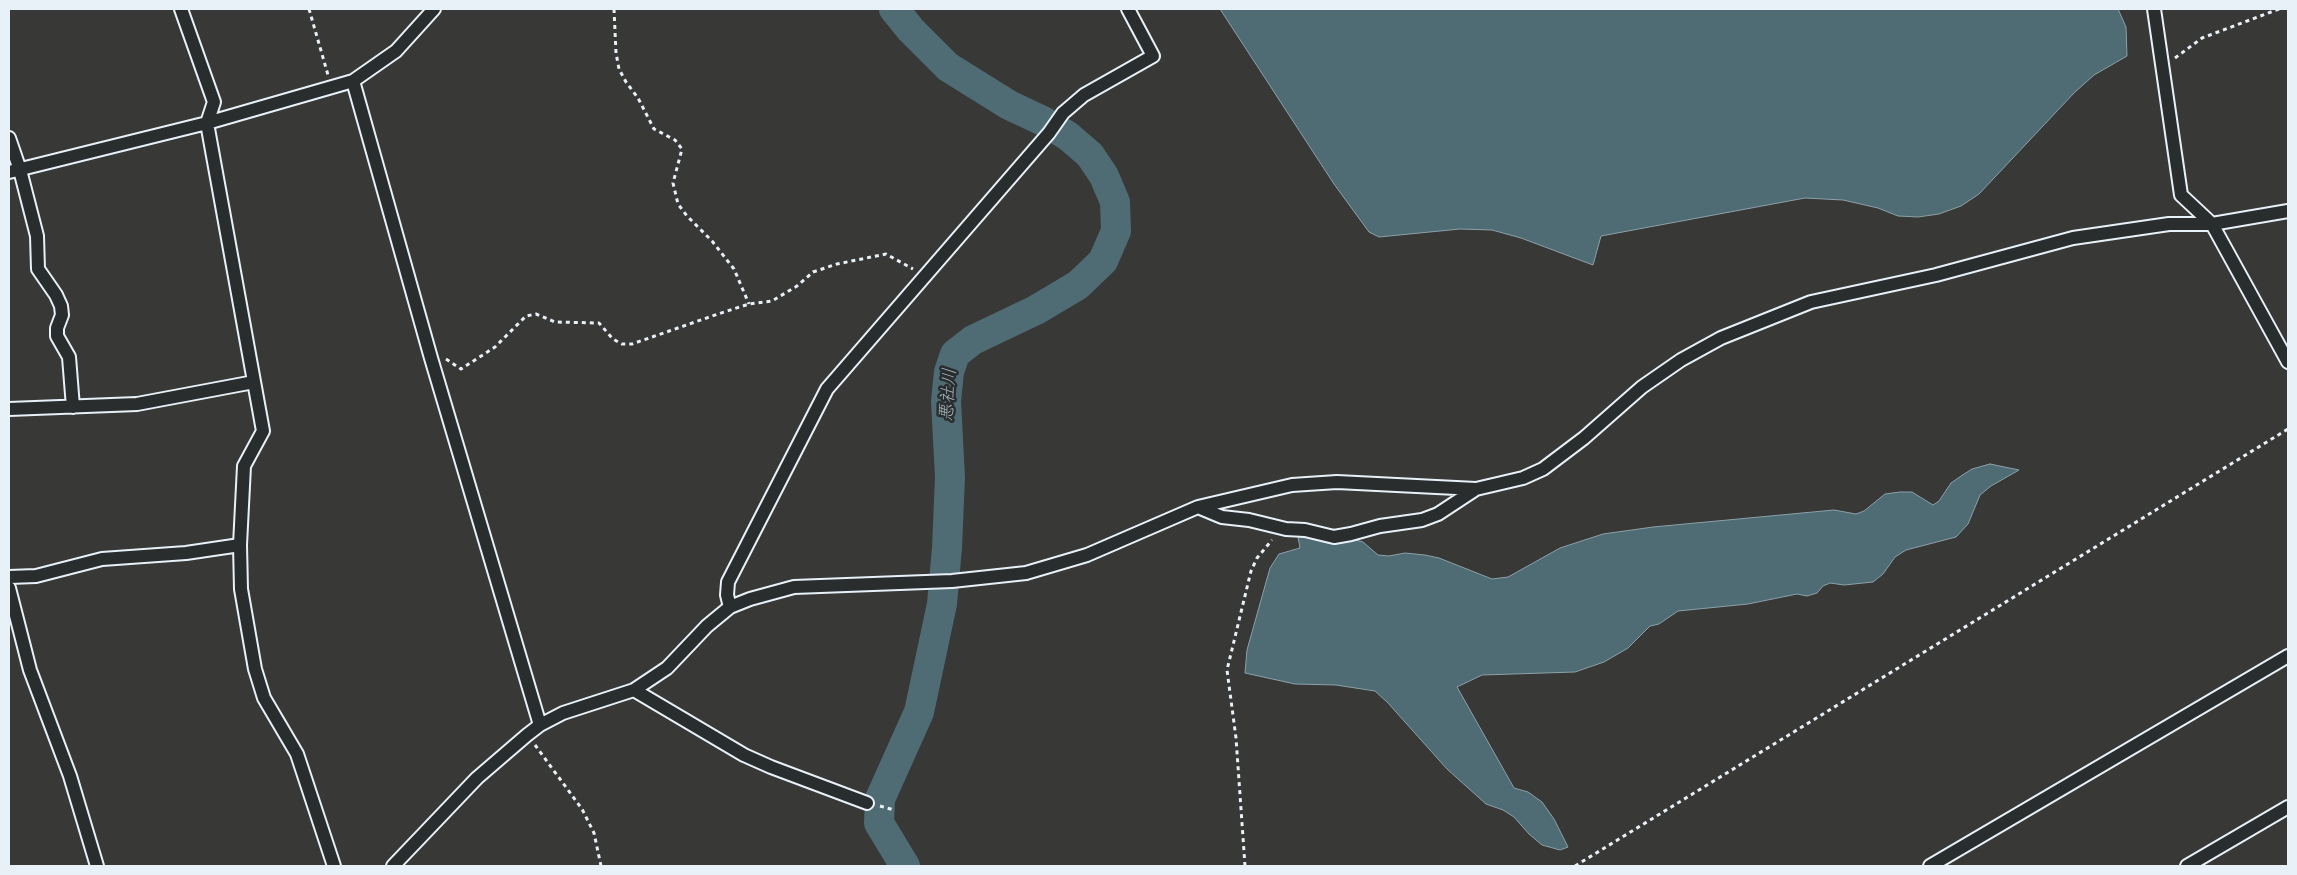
<!DOCTYPE html>
<html>
<head>
<meta charset="utf-8">
<style>
  body { margin:0 }
  #map { position:relative; width:2297px; height:875px; overflow:hidden; background:#383836; font-family:Dekko,sans-serif }
  canvas { display:block }
  .frame { position:absolute; inset:0; border:10px solid #e8f1f8; pointer-events:none }
</style>
</head>
<body>
<div id="map">
<canvas width="2297" height="875"></canvas>
<div class="frame"></div>
</div>
<script>
const ctx = document.querySelector('canvas').getContext('2d');
ctx.lineJoin = 'round';
function paint(path, color) { ctx.fillStyle = color; ctx.fill(path, 'evenodd'); }
const shape = rows => new Path2D(rows.map(r => 'M' + r).join(''));
function strokePath(path, color, width, dash) { ctx.strokeStyle = color; ctx.lineWidth = width; ctx.lineCap = dash ? 'butt' : 'round'; ctx.setLineDash(dash || []); ctx.stroke(path); }
function label(font, color, halo, rows, align = 'center') {
  ctx.font = font + ' Dekko,"Klee One",sans-serif'; ctx.lineWidth = 5; ctx.setLineDash([]); ctx.textBaseline = 'middle'; ctx.strokeStyle = halo; ctx.fillStyle = color; for (const [text, x, y, turn = 0] of rows) {
    ctx.save(); ctx.translate(x, y); ctx.rotate((+turn || 0) * Math.PI / 180); ctx.textAlign = isNaN(turn) ? turn : align; if (halo) ctx.strokeText(text, 0, 0); ctx.fillText(text, 0, 0); ctx.restore();
  }
}
const water = shape([
  [1220,9,2118,9,2126,27,2127,56,2094,75,2074,93,1979,194,1961,206,1939,214,1918,217,1898,216,1878,208,1843,200,1805,198,1601,236,1593,265,1521,238,1492,230,1460,229,1379,237,1369,232,1334,184,1220,9],
  [1990,464,2019,470,1991,486,1980,495,1968,524,1956,537,1906,550,1895,557,1883,574,1873,582,1844,585,1830,583,1823,586,1817,593,1807,596,1797,594,1748,604,1678,611,1659,624,1650,626,1628,648,1604,662,1575,672,1482,675,1457,687,1514,788,1528,792,1542,802,1554,819,1568,847,1560,850,1542,845,1529,834,1514,817,1503,810,1486,804,1447,769,1388,703,1375,691,1336,685,1295,684,1245,673,1247,650,1270,568,1279,554,1300,548,1298,537,1352,539,1363,542,1378,555,1389,556,1405,553,1425,555,1439,558,1492,579,1508,577,1560,548,1603,534,1653,527,1834,510,1856,514,1864,511,1885,494,1900,492,1912,492,1933,505,1939,501,1951,483,1961,476,1972,469,1990,464]
]);
const river = shape([
  [894,9,911,30,948,67,1009,105,1043,121,1068,136,1090,155,1104,176,1115,202,1116,231,1103,261,1078,285,1036,310,973,340,955,354,949,372,946,401,950,477,947,548,942,604,919,712,880,799,879,823,905,866]
]);
const path = shape([
  [309,9,328,75],
  [614,9,616,53,619,69,626,82,638,98,654,129,675,140,682,149,673,183,678,204,687,216,712,241,734,269,749,304],
  [2175,58,2202,38,2279,9],
  [446,359,461,369,495,347,526,316,536,314,555,322,599,323,613,339,622,344,632,344,718,314,749,304,772,301,797,286,813,272,837,264,886,254,913,269],
  [535,745,582,809,594,833,601,866],
  [880,806,894,810],
  [1245,866,1236,738,1227,670,1251,571,1257,558,1272,540],
  [1575,866,2288,429]
]);
const minor = shape([
  [181,9,214,102,207,123,263,431,244,466,240,545,241,589,255,669,264,698,297,754,334,866],
  [2154,9,2181,195,2212,224,2288,362],
  [353,81,431,358,540,725],
  [9,138,20,170,37,236,38,269,56,295,61,306,62,315,57,328,57,336,69,357,73,407],
  [9,172,207,123,353,81,396,51,434,9],
  [9,409,137,404,254,382],
  [1198,507,1292,485,1337,482,1476,489],
  [9,577,36,576,102,559,186,553,240,545],
  [9,588,30,670,70,776,97,866],
  [730,607,727,595,728,582,827,389,1049,133,1063,113,1084,95,1153,56,1128,9],
  [634,690,744,755,771,767,867,803],
  [393,866,477,778,527,735,540,725,563,713,634,690,667,668,707,626,730,607,750,599,794,587,952,581,1026,573,1087,555,1198,507,1222,517,1249,520,1286,529,1305,530,1334,537,1351,534,1380,526,1422,520,1438,514,1476,489,1523,478,1543,469,1584,438,1642,387,1681,360,1721,338,1811,302,1936,275,2073,238,2169,224,2212,224,2288,211],
  [1930,866,2288,656],
  [2187,866,2288,807]
]);
const waterNames = [
  ["悪社川",951,395,-86]
];
paint(water, '#4f6b74');
strokePath(water, '#8ca1a9', 1);
strokePath(river, '#4f6b74', 30);
strokePath(minor, '#e8f1f8', 16);
strokePath(path, '#e8f1f8', 3, [4, 4]);
strokePath(minor, '#2a2d2e', 12);
label('italic 18px', '#a3b5bd', '#2a2d2e', waterNames);
</script>
</body>
</html>
